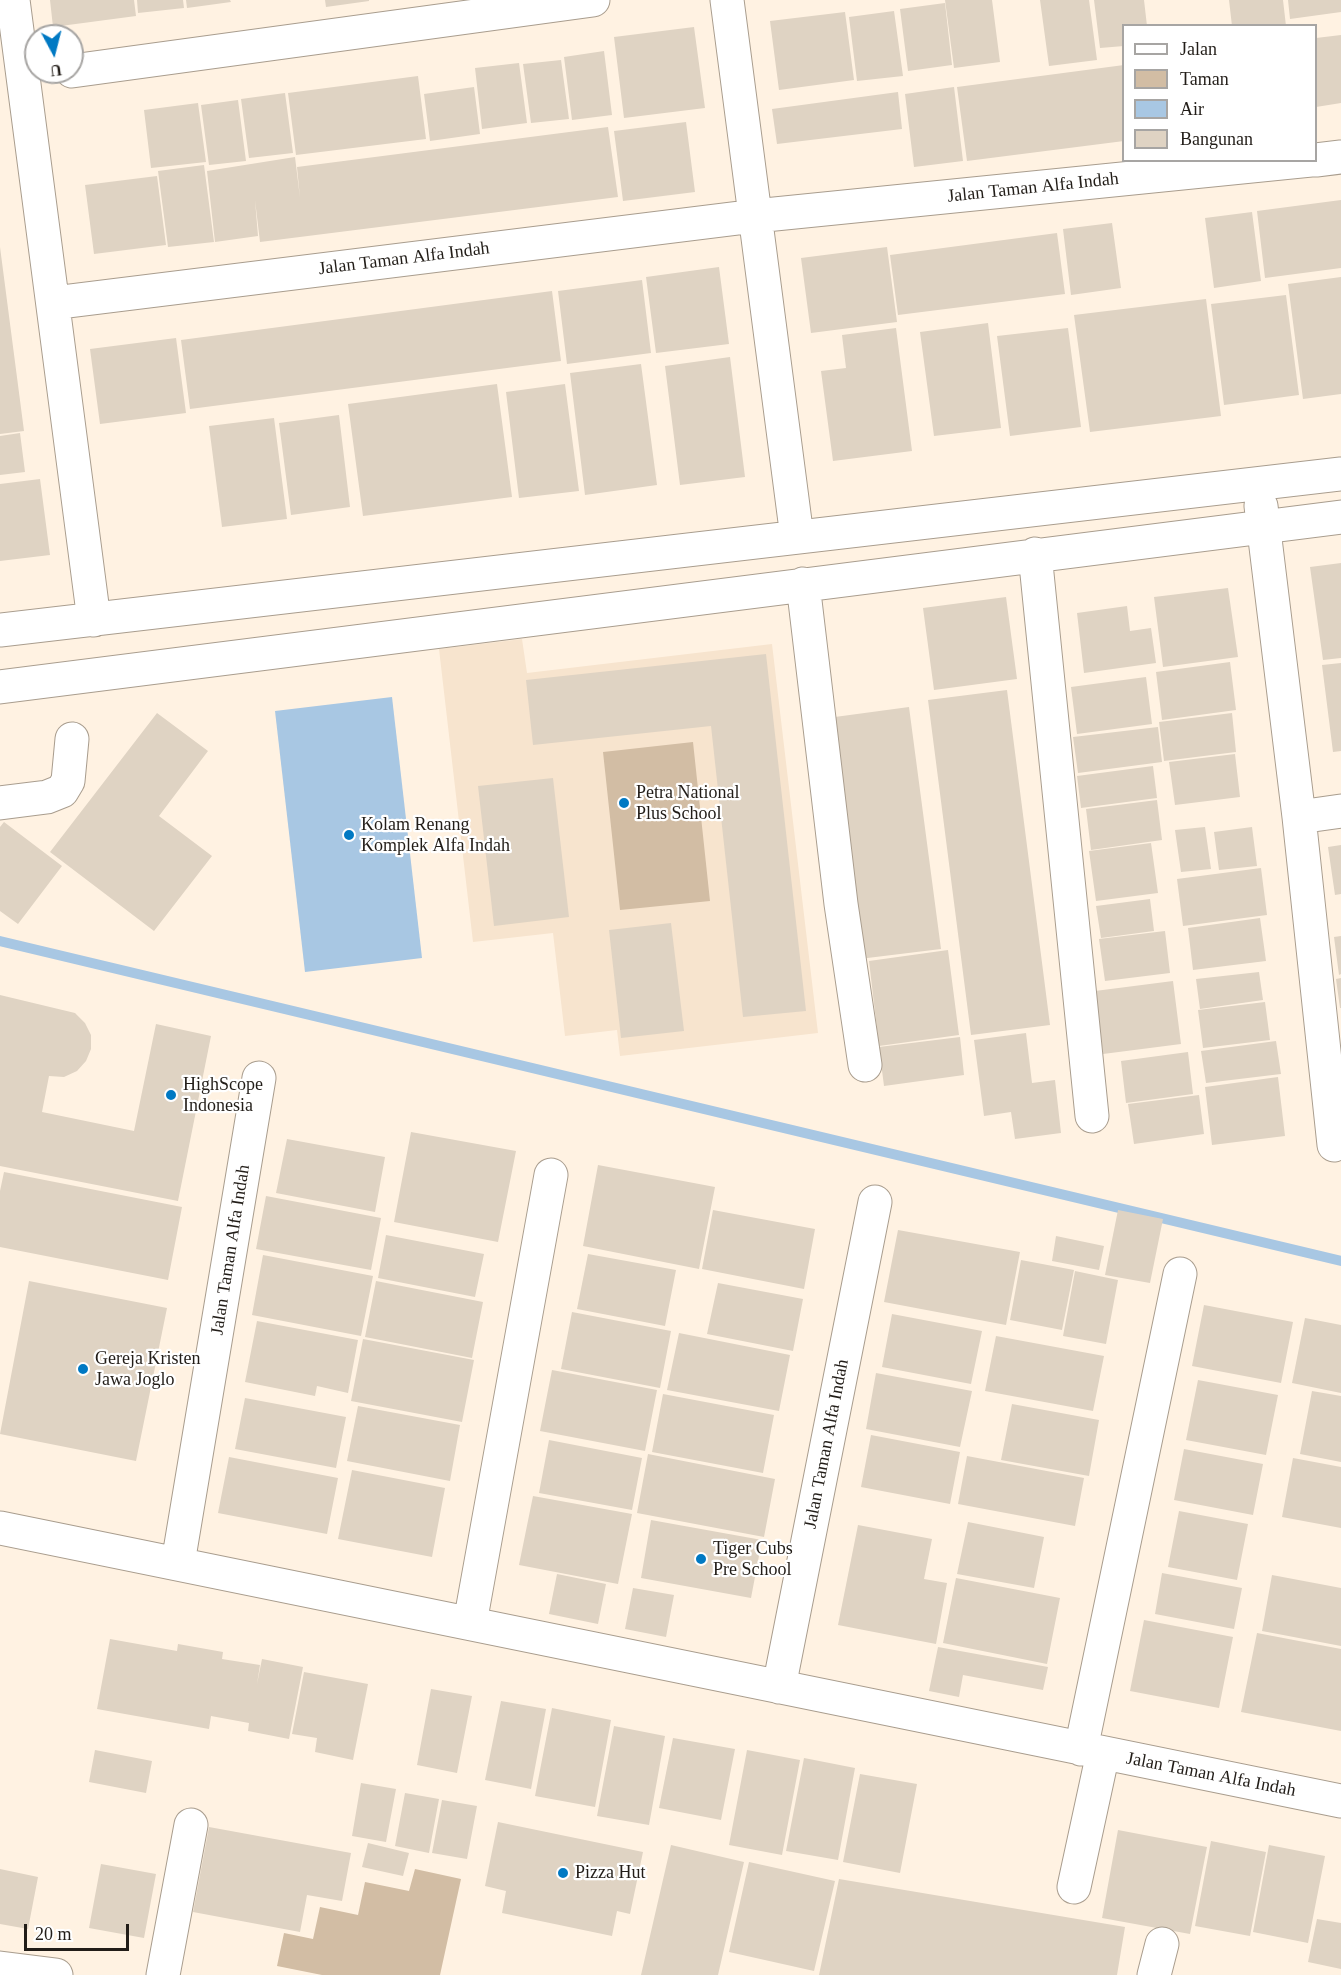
<!DOCTYPE html>
<html>
<head>
<meta charset="utf-8">
<style>
  body { margin:0 }
  #map { position:relative; width:1341px; height:1975px; overflow:hidden; background:#fff2e2; font-family:"Times New Roman",serif }
  canvas { display:block }
  .legend { position:absolute; left:1122px; top:24px; width:195px; height:138px; box-sizing:border-box; background:#fff; border:2px solid #a7a5a3; margin:0; padding:8px 10px; list-style:none; font-size:18px; color:#221d18 }
  .legend li { display:flex; align-items:center; gap:12px; height:30px }
  .legend b { width:30px; border:2px solid #a7a5a3 }
  .north { position:absolute; left:24px; top:24px; width:60px; height:60px; box-sizing:border-box; background:#fff; border:2px solid #a7a5a3; border-radius:50%; rotate:173deg; font-size:16px; font-weight:700; line-height:24px; text-align:center; color:#221d18 }
  .north::after { content:''; display:block; margin:auto; width:21px; height:27px; background:#0079c3; clip-path:polygon(50% 0,100% 100%,50% 72%,0 100%) }
  .scale { position:absolute; left:24px; top:1924px; width:105px; height:27px; box-sizing:border-box; border:3px solid #221d18; border-top:0; padding-left:8px; font-size:18px; line-height:21px; white-space:nowrap; color:#221d18; -webkit-text-stroke:4px #fff; paint-order:stroke }
</style>
</head>
<body>
<div id="map">
<canvas width="1341" height="1975"></canvas>
<ul class="legend">
<li><b style="height:8px;background:#fff"></b>Jalan</li>
<li><b style="height:16px;background:#d2bda4"></b>Taman</li>
<li><b style="height:16px;background:#a8c7e3"></b>Air</li>
<li><b style="height:16px;background:#dfd3c3"></b>Bangunan</li>
</ul>
<div class="north">U</div>
<div class="scale">20 m</div>
</div>
<script>
const ctx = document.querySelector('canvas').getContext('2d');
ctx.lineJoin = 'round';
function paint(path, color) { ctx.fillStyle = color; ctx.fill(path, 'evenodd'); }
const shape = rows => new Path2D(rows.map(r => 'M' + r).join(''));
function strokePath(path, color, width, dash) { ctx.strokeStyle = color; ctx.lineWidth = width; ctx.lineCap = dash ? 'butt' : 'round'; ctx.setLineDash(dash || []); ctx.stroke(path); }
function label(font, color, halo, rows, align = 'center') {
  ctx.font = font + ' "Times New Roman",serif'; ctx.lineWidth = 4.5; ctx.setLineDash([]); ctx.textBaseline = 'middle'; ctx.strokeStyle = halo; ctx.fillStyle = color; for (const [text, x, y, turn = 0] of rows) {
    ctx.save(); ctx.translate(x, y); ctx.rotate((+turn || 0) * Math.PI / 180); ctx.textAlign = isNaN(turn) ? turn : align; if (halo) ctx.strokeText(text, 0, 0); ctx.fillText(text, 0, 0); ctx.restore();
  }
}
const built = shape([
  [522,639,527,673,772,644,818,1033,620,1056,617,1030,565,1036,553,933,473,942,439,649]
]);
const green = shape([
  [693,742,710,901,620,910,603,752],
  [415,1869,461,1879,440,1975,322,1975,277,1966,284,1933,313,1939,320,1907,358,1915,365,1882,409,1891]
]);
const water = shape([
  [392,697,422,958,305,972,275,711]
]);
const stream = shape([
  [0,941,1341,1261]
]);
const building = shape([
  [50,0,134,0,136,16,53,27],
  [137,0,183,0,184,8,138,13],
  [186,0,230,0,231,2,187,8],
  [325,0,369,0,369,1,326,7],
  [945,0,992,0,1000,62,954,68],
  [1040,0,1089,0,1097,60,1049,66],
  [1094,0,1144,0,1147,26,1124,26,1124,46,1100,48],
  [1229,0,1283,0,1286,26,1232,26],
  [1288,0,1341,0,1341,12,1290,19],
  [945,3,952,65,908,71,900,9],
  [894,11,903,76,857,81,849,17],
  [845,12,854,80,779,90,770,21],
  [694,27,705,108,624,118,614,37],
  [1341,35,1341,103,1316,107,1316,38],
  [604,51,612,115,572,120,564,57],
  [561,60,569,119,531,123,523,64],
  [519,63,527,123,482,129,475,68],
  [1124,65,1124,141,967,161,957,87],
  [418,76,426,139,296,155,288,93],
  [474,87,480,134,430,141,424,94],
  [954,87,963,161,914,167,905,94],
  [898,92,902,129,777,144,772,109],
  [285,93,293,153,249,158,241,99],
  [238,100,246,161,209,165,201,105],
  [198,103,206,162,151,168,144,110],
  [686,122,695,192,623,201,614,131],
  [608,127,618,197,260,242,255,200,258,236,215,242,207,171,295,157,300,198,297,167],
  [204,165,214,242,168,247,158,171],
  [157,176,166,245,94,254,85,185],
  [1341,200,1341,268,1265,278,1257,211],
  [1252,212,1261,281,1214,288,1205,218],
  [1112,223,1121,288,1071,295,1063,229],
  [1057,233,1065,294,898,315,890,255],
  [0,247,24,431,0,434],
  [887,247,897,322,811,333,801,258],
  [719,267,729,344,656,353,646,277],
  [1341,277,1341,394,1303,399,1288,284],
  [642,280,651,353,567,364,558,291],
  [552,291,561,361,190,409,181,340],
  [1286,295,1299,395,1224,405,1211,304],
  [1206,299,1221,416,1090,432,1074,315],
  [988,323,1001,428,934,436,920,332],
  [896,328,912,451,833,461,821,371,846,368,842,335],
  [1068,328,1081,427,1010,436,997,336],
  [176,338,186,413,100,424,90,349],
  [730,357,745,477,680,485,665,366],
  [641,364,657,485,585,495,570,373],
  [497,384,512,497,363,516,348,404],
  [565,384,579,491,519,498,506,392],
  [339,415,350,507,291,515,279,423],
  [274,418,287,519,222,527,209,426],
  [20,433,25,472,0,475,0,436],
  [40,479,50,555,0,561,0,484],
  [1341,563,1341,658,1323,660,1310,567],
  [1228,588,1238,657,1163,667,1154,597],
  [1006,597,1017,679,934,690,923,608],
  [1127,606,1130,631,1151,628,1156,663,1084,673,1077,613],
  [766,654,806,1011,743,1017,711,726,533,745,526,680],
  [1230,662,1236,710,1162,720,1156,672],
  [1341,663,1341,751,1333,752,1322,665],
  [1146,677,1152,724,1077,734,1071,687],
  [1007,690,1050,1025,971,1035,928,700],
  [909,707,941,949,851,960,820,719],
  [157,713,208,751,159,816,212,856,154,931,50,852],
  [1232,713,1236,752,1164,761,1159,722],
  [1158,727,1162,762,1078,773,1073,737],
  [1235,754,1240,797,1175,805,1169,762],
  [1153,766,1157,798,1081,808,1077,776],
  [553,778,569,917,494,926,478,786],
  [1157,800,1162,840,1091,850,1086,809],
  [4,822,62,866,18,924,0,911,0,827],
  [1205,827,1211,869,1181,872,1175,830],
  [1252,827,1257,866,1219,870,1214,832],
  [1151,843,1158,893,1096,901,1089,851],
  [1341,845,1341,894,1335,895,1328,847],
  [1261,868,1267,915,1183,926,1177,879],
  [1150,899,1154,931,1101,938,1096,906],
  [1260,918,1266,961,1193,970,1188,928],
  [671,923,684,1031,621,1038,609,930],
  [1165,931,1170,973,1105,981,1099,939],
  [1341,936,1341,974,1339,975,1334,937],
  [948,950,959,1035,879,1046,869,961],
  [1259,972,1263,1000,1200,1009,1196,979],
  [1341,978,1341,1008,1340,1008,1336,979],
  [1173,981,1181,1044,1103,1054,1095,991],
  [0,995,75,1013,85,1023,91,1035,91,1049,86,1061,77,1071,64,1077,49,1076,42,1112,134,1131,156,1024,211,1036,178,1201,0,1166],
  [1265,1002,1270,1040,1203,1048,1198,1010],
  [1026,1033,1032,1083,1055,1080,1061,1133,1015,1139,1011,1112,984,1116,974,1040],
  [960,1037,964,1075,884,1086,879,1047],
  [1276,1041,1281,1074,1206,1083,1201,1051],
  [1188,1052,1193,1094,1126,1103,1121,1061],
  [1278,1077,1285,1136,1212,1145,1205,1087],
  [1199,1095,1204,1134,1134,1144,1128,1104],
  [411,1132,516,1151,498,1242,394,1222],
  [287,1139,385,1157,375,1212,276,1193],
  [598,1165,715,1187,699,1269,583,1246],
  [4,1172,182,1207,168,1280,0,1247,0,1191],
  [266,1196,381,1218,371,1270,256,1249],
  [713,1210,815,1229,804,1289,702,1269],
  [1118,1210,1163,1219,1150,1283,1105,1275],
  [898,1230,1020,1252,1006,1325,884,1302],
  [386,1235,484,1254,475,1297,378,1278],
  [1056,1236,1104,1246,1099,1270,1052,1261],
  [588,1254,676,1270,665,1326,577,1309],
  [263,1255,373,1276,361,1336,252,1315],
  [1021,1260,1074,1270,1062,1330,1010,1320],
  [1075,1271,1118,1280,1106,1344,1063,1336],
  [29,1281,167,1308,136,1461,0,1434],
  [376,1281,483,1302,472,1358,365,1337],
  [718,1283,803,1299,793,1351,707,1334],
  [1204,1305,1293,1322,1281,1383,1192,1366],
  [572,1312,671,1331,660,1388,561,1369],
  [892,1314,982,1331,971,1384,882,1367],
  [1305,1318,1341,1325,1341,1393,1292,1383],
  [257,1321,358,1340,348,1393,317,1386,315,1396,245,1382],
  [679,1333,790,1355,779,1411,667,1390],
  [996,1336,1104,1356,1093,1411,985,1391],
  [363,1339,474,1360,462,1422,351,1401],
  [552,1370,657,1390,645,1451,540,1431],
  [876,1373,972,1391,960,1447,866,1429],
  [1198,1380,1278,1395,1266,1455,1186,1440],
  [1312,1391,1341,1396,1341,1462,1300,1454],
  [663,1394,774,1415,763,1473,652,1452],
  [245,1398,346,1417,336,1468,235,1449],
  [1012,1404,1099,1420,1089,1476,1001,1460],
  [358,1406,460,1425,450,1481,347,1461],
  [871,1435,960,1452,950,1504,861,1487],
  [549,1440,642,1458,632,1510,539,1493],
  [1184,1449,1263,1464,1253,1515,1174,1500],
  [648,1454,775,1479,764,1537,637,1513],
  [967,1456,1084,1478,1075,1526,958,1504],
  [229,1457,338,1478,327,1534,218,1513],
  [1293,1458,1341,1467,1341,1528,1282,1517],
  [352,1470,445,1488,432,1557,338,1539],
  [533,1496,632,1514,618,1584,519,1565],
  [1179,1511,1248,1524,1237,1580,1168,1567],
  [651,1520,762,1540,751,1598,641,1578],
  [968,1522,1044,1537,1034,1588,957,1574],
  [858,1525,932,1539,924,1579,947,1583,936,1644,838,1625],
  [1162,1573,1242,1588,1234,1629,1155,1614],
  [557,1574,606,1584,598,1624,549,1614],
  [1272,1575,1341,1588,1341,1646,1262,1631],
  [956,1578,1060,1598,1047,1664,943,1643],
  [633,1588,674,1595,666,1637,625,1629],
  [1144,1620,1233,1637,1219,1708,1130,1691],
  [1257,1633,1341,1649,1341,1731,1241,1712],
  [110,1639,177,1651,178,1644,223,1652,222,1659,260,1665,257,1684,262,1659,303,1667,289,1739,248,1731,249,1723,211,1716,209,1729,97,1709],
  [938,1647,1048,1667,1043,1690,963,1675,959,1697,929,1691],
  [304,1672,368,1684,353,1760,315,1752,317,1738,292,1734],
  [431,1689,472,1696,457,1773,417,1765],
  [501,1701,546,1709,531,1789,485,1780],
  [552,1708,611,1720,595,1807,535,1796],
  [614,1726,665,1736,649,1825,597,1816],
  [673,1738,735,1749,721,1820,659,1808],
  [95,1750,152,1761,146,1793,89,1782],
  [747,1750,800,1760,782,1855,729,1845],
  [804,1758,855,1768,838,1860,786,1851],
  [860,1774,917,1784,900,1873,843,1862],
  [361,1783,396,1789,386,1842,352,1836],
  [405,1793,439,1799,429,1853,395,1846],
  [442,1800,477,1806,467,1859,432,1853],
  [498,1822,643,1852,630,1914,617,1911,612,1936,502,1913,506,1891,485,1886],
  [209,1827,351,1853,342,1901,307,1895,300,1932,193,1912],
  [1118,1830,1207,1847,1190,1934,1102,1918],
  [1211,1841,1266,1852,1250,1936,1195,1926],
  [368,1843,409,1853,403,1876,362,1867],
  [671,1845,744,1862,718,1975,641,1975],
  [1269,1845,1325,1856,1308,1943,1253,1932],
  [749,1862,835,1881,814,1971,729,1952],
  [101,1864,156,1874,144,1938,89,1928],
  [0,1869,38,1877,28,1929,0,1924],
  [839,1879,1125,1927,1117,1975,819,1975],
  [1317,1919,1341,1923,1341,1969,1308,1962]
]);
const minor = shape([
  [13,0,94,620],
  [727,0,797,537],
  [72,71,593,0],
  [1316,160,1341,157],
  [53,303,755,216,1311,160],
  [1261,506,1299,817,1334,1145],
  [1035,554,1092,1116],
  [803,584,841,904,865,1065],
  [0,630,1341,474],
  [0,687,1341,517],
  [0,803,47,797,62,791,68,781,72,739],
  [1299,817,1341,811],
  [0,1528,1341,1801],
  [178,1563,259,1078],
  [470,1623,551,1175],
  [779,1687,875,1202],
  [1081,1749,1180,1274],
  [1074,1887,1103,1753],
  [163,1975,191,1825],
  [1154,1975,1162,1944]
]);
const major = shape([
  [0,1968,56,1975]
]);
const markers = [
  [624,803,6,"#0079c3"],
  [349,835,6,"#0079c3"],
  [171,1095,6,"#0079c3"],
  [83,1369,6,"#0079c3"],
  [701,1559,6,"#0079c3"],
  [563,1873,6,"#0079c3"]
];
const streetNames = [
  ["Jalan Taman Alfa Indah",1033,188,-6],
  ["Jalan Taman Alfa Indah",404,259,-7],
  ["Jalan Taman Alfa Indah",231,1250,-81],
  ["Jalan Taman Alfa Indah",827,1444,-79],
  ["Jalan Taman Alfa Indah",1211,1775,11]
];
const poiNames = [
  ["Petra National",636,793],
  ["Plus School",636,814],
  ["Kolam Renang",361,825],
  ["Komplek Alfa Indah",361,846],
  ["HighScope",183,1085],
  ["Indonesia",183,1106],
  ["Gereja Kristen",95,1359],
  ["Jawa Joglo",95,1380],
  ["Tiger Cubs",713,1549],
  ["Pre School",713,1570],
  ["Pizza Hut",575,1873]
];
paint(built, '#f7e4ce');
paint(green, '#d2bda4');
paint(water, '#a8c7e3');
strokePath(stream, '#a8c7e3', 10);
paint(building, '#dfd3c3');
strokePath(minor, '#a99d8e', 35);
strokePath(major, '#a99d8e', 35);
strokePath(minor, '#fff', 33);
strokePath(major, '#fff', 33);
for (const [x, y, r, color] of markers) { const dot = new Path2D(); dot.arc(x, y, r, 0, 2 * Math.PI); ctx.fillStyle = color; ctx.fill(dot); strokePath(dot, '#fff', 2); }
label('18px', '#221d18', '#fff', streetNames);
label('18px', '#221d18', '#fff', poiNames, 'left');
</script>
</body>
</html>
